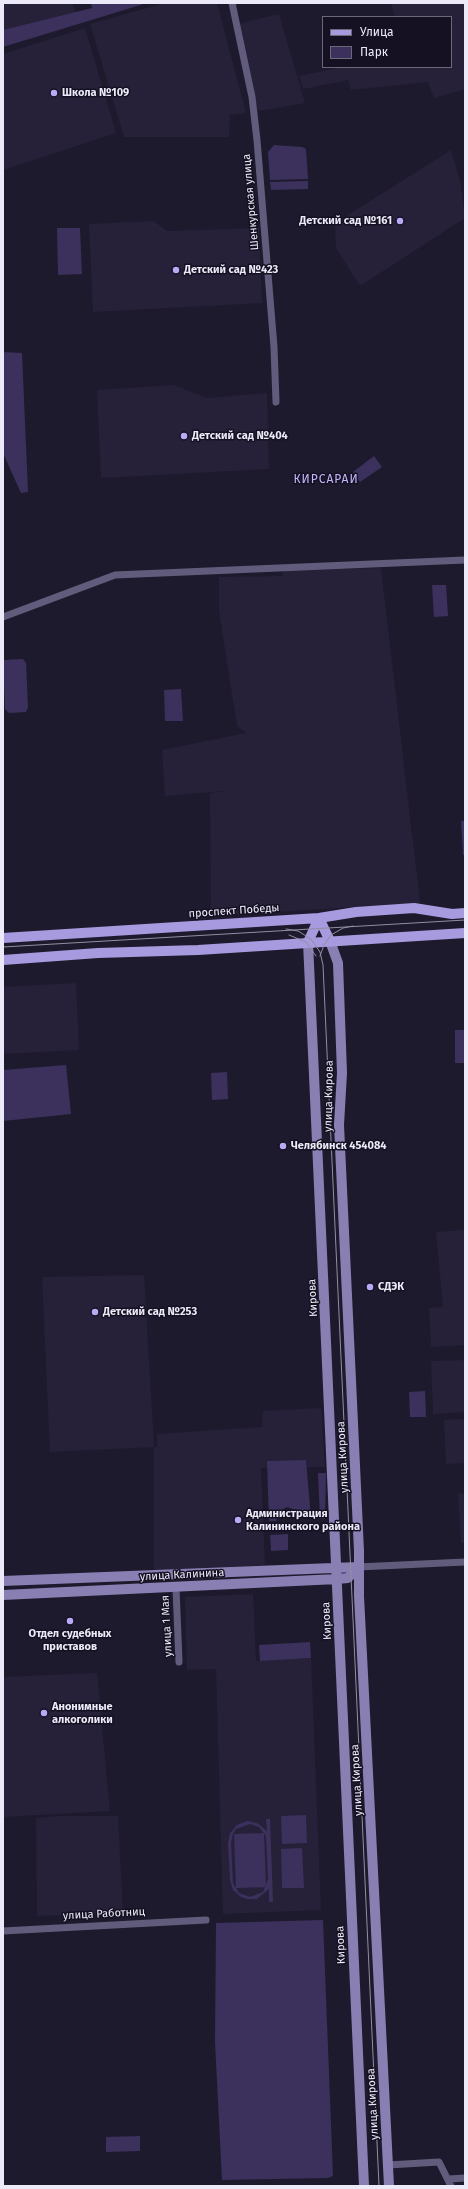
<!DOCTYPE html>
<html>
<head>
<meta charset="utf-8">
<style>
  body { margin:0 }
  #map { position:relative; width:468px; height:2189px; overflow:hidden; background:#1e1a2d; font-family:"Fira Sans",sans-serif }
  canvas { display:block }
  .frame { position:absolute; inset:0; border:4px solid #eceaf8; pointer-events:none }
  .legend { position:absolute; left:322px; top:16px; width:130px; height:52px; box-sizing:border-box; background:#151123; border:1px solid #6b6878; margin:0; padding:5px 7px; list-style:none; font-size:12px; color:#eceaf8 }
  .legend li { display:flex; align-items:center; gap:8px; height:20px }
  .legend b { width:20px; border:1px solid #6b6878 }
</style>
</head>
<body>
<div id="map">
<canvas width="468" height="2189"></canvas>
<div class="frame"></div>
<ul class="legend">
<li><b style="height:5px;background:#a89ade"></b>Улица</li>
<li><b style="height:11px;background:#3b315c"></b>Парк</li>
</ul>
</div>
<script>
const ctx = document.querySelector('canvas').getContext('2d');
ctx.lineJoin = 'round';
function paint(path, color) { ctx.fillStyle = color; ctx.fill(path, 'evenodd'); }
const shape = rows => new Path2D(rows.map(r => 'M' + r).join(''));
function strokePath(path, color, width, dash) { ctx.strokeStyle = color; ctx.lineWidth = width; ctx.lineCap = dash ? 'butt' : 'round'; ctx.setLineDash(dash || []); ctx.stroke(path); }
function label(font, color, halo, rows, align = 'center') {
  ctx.font = font + ' "Fira Sans",sans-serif'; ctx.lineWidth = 3; ctx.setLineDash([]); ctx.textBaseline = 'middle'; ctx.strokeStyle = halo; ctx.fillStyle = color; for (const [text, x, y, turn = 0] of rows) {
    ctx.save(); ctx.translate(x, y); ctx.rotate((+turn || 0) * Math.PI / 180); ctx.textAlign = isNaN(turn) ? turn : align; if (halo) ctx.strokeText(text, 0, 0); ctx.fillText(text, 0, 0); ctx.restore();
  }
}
const built = shape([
  [3,3,72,3,76,13,3,34],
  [165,3,217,3,246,113,230,115,229,137,124,137,90,24],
  [391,3,465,3,465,89,434,98,428,82,351,90,348,80,303,89,299,76,342,67,451,67,451,17,395,17],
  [279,14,305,103,258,111,238,24],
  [85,28,116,133,3,170,3,54],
  [451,150,460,181,465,218,360,286,336,248,335,223],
  [154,221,167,231,259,228,262,303,93,312,89,224],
  [174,385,207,398,267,393,269,469,101,478,97,390],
  [381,568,420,903,211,916,210,793,224,791,165,796,162,750,246,733,237,726,219,611,219,577,283,576,283,570],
  [76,983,79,1050,3,1054,3,987],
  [465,1230,465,1345,431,1347,429,1308,443,1307,436,1232],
  [144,1275,154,1447,157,1447,157,1434,262,1427,263,1411,321,1408,325,1467,261,1468,265,1565,154,1571,154,1447,50,1452,42,1277],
  [465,1360,465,1412,433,1414,431,1361],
  [465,1419,465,1463,446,1464,444,1420],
  [465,1493,465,1543,461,1543,458,1494],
  [253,1594,256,1661,311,1658,321,1910,223,1914,216,1669,187,1670,185,1597],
  [97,1673,110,1811,3,1817,3,1677],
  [60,1816,118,1816,123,1913,37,1916,36,1818]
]);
const green = shape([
  [91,3,147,3,3,47,3,30,92,8],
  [274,145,302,147,306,149,308,179,270,180,268,152],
  [308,181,308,189,271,190,270,182],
  [57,228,80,228,82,274,58,275],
  [3,352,22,353,28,492,21,493,3,453],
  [374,456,382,467,360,482,353,472],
  [432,585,446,585,448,616,434,617],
  [23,659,26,663,28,707,26,712,9,713,5,709,3,660],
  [181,689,183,721,165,721,164,690],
  [461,821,465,821,465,855,463,855],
  [455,1030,465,1030,465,1063,455,1063],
  [66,1065,71,1114,3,1121,3,1070],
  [227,1072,228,1099,212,1100,211,1073],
  [425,1391,426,1417,410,1417,409,1392],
  [306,1460,311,1518,302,1518,298,1511,287,1507,280,1511,276,1521,269,1521,267,1461],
  [318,1473,326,1473,325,1519,320,1519],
  [288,1534,288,1550,271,1551,270,1535],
  [310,1642,311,1658,260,1661,259,1645],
  [306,1815,307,1843,282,1844,281,1816],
  [266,1819,270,1819,273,1902,269,1902,269,1889,257,1899,247,1899,241,1897,233,1890,230,1880,228,1843,230,1833,237,1825,247,1821,257,1823,267,1831],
  [250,1824,259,1827,266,1836,268,1879,263,1892,250,1897,239,1893,233,1883,231,1843,233,1834,236,1829],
  [264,1833,266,1887,236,1888,234,1834],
  [302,1848,304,1888,282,1888,281,1849],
  [323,1920,333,2176,328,2178,222,2180,215,2042,216,1923],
  [140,2136,140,2151,106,2152,106,2137]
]);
const street = shape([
  [232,3,252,97,257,140,274,347,276,402],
  [3,617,115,575,465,560],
  [358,1567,465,1562],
  [176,1588,179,1662],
  [3,1931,206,1920],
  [388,2165,439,2162,451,2186],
  [449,2179,465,2178]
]);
const secondary = shape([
  [330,941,338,963,342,1073,339,1125,359,1551,359,1596,389,2186],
  [308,942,364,2186],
  [3,1581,358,1567],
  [3,1595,337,1579,348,1578,358,1567]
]);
const primary = shape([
  [319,918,330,941],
  [3,938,319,918,356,912,414,908,452,914,465,913],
  [308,942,319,918],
  [3,960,98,953,198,950,465,933]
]);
const tram = shape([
  [286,929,298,931,311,939,320,952,323,965,379,2186],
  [289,935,306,942,316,956],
  [3,947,465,920],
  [320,956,324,945,331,935,343,928,353,926]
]);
const markers = [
  [54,93,4,"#baaaf6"],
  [400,221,4,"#baaaf6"],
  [176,270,4,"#baaaf6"],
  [184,436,4,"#baaaf6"],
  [283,1146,4,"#baaaf6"],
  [370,1287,4,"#baaaf6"],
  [95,1312,4,"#baaaf6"],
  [238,1520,4,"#baaaf6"],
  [70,1621,4,"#baaaf6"],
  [44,1713,4,"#baaaf6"]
];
const poiNames = [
  ["Школа №109",62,93],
  ["Детский сад №161",392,221,"right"],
  ["Детский сад №423",184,270],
  ["Детский сад №404",192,436],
  ["Челябинск 454084",291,1146],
  ["СДЭК",378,1287],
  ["Детский сад №253",103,1312],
  ["Администрация",246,1514],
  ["Калининского района",246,1527],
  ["Отдел судебных",70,1634,"center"],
  ["приставов",70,1647,"center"],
  ["Анонимные",52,1707],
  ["алкоголики",52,1720]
];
const streetNames = [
  ["Шенкурская улица",251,202,-95],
  ["проспект Победы",234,911,-4],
  ["улица Кирова",329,1096,-89],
  ["Кирова",313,1298,-93],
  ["улица Кирова",343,1457,-93],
  ["улица Калинина",182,1575,-3],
  ["Кирова",327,1621,-93],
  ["улица 1 Мая",167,1626,-93],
  ["улица Кирова",357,1780,-93],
  ["улица Работниц",104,1914,-3],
  ["Кирова",341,1945,-92],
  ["улица Кирова",373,2104,-93]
];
const neighbourhoodNames = [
  ["КИРСАРАИ",326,480]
];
paint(built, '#262039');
paint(green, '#3b315c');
strokePath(street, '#625c7c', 7);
strokePath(secondary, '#8a7fb3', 10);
strokePath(primary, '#a89ade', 10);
strokePath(tram, '#928fa0', 1);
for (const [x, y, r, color] of markers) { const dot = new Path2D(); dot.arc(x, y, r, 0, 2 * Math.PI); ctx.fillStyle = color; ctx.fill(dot); strokePath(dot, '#151123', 1.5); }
label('bold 11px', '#eceaf8', '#151123', poiNames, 'left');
label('11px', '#eceaf8', '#151123', streetNames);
ctx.letterSpacing = '1px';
label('12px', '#c4b6fd', '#151123', neighbourhoodNames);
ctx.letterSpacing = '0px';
</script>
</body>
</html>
